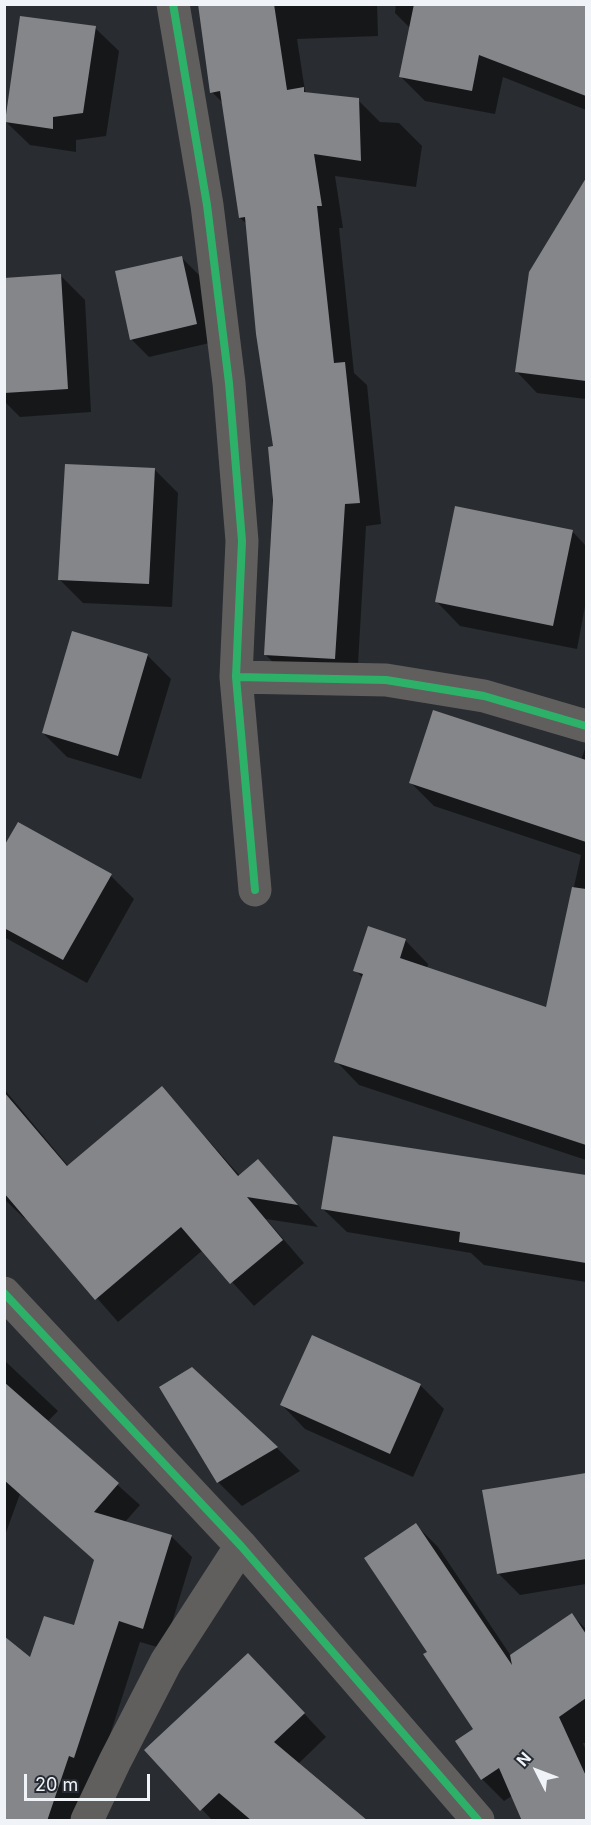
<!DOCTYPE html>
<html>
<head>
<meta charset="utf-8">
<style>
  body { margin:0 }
  #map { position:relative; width:591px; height:1825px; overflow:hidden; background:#292c30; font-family:Inter,sans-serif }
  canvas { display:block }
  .frame { position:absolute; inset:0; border:6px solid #f0f4f9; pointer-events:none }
  .north { position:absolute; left:507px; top:1741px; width:60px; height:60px; -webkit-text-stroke:4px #262b33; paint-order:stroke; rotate:312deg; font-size:16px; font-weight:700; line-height:24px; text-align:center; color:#f0f4f9 }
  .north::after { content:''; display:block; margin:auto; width:21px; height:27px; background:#f0f4f9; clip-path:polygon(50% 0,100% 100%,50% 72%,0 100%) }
  .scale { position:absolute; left:24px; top:1774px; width:126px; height:27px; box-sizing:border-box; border:3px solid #f0f4f9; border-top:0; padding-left:8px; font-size:18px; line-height:21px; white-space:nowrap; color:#f0f4f9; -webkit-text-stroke:4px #262b33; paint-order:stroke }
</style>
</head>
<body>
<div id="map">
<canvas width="591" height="1825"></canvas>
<div class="frame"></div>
<div class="north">N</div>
<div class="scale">20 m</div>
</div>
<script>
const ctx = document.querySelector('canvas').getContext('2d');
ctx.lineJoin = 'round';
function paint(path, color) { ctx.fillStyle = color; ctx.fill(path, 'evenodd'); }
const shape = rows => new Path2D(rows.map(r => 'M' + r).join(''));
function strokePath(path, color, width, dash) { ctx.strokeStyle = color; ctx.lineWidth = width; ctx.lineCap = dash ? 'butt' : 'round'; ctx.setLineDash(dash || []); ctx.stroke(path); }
const shadow = shape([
  [199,4,377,4,378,36,297,39,305,91,308,94,358,100,380,122,399,123,422,146,416,187,335,176,343,228,339,228,354,373,367,385,381,524,366,526,357,681,287,677,265,654,275,448,247,224,240,218,223,103,212,92],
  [396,4,586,4,586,110,503,77,495,114,425,101,401,77,411,29,395,13],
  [95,28,119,51,106,136,76,140,76,152,30,145,6,122],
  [586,181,586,399,537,393,516,371,530,272],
  [182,258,200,276,214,342,149,357,131,339],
  [61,276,85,300,91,412,20,417,4,401,4,280],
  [154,469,178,493,172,607,83,603,59,579],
  [572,531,586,546,586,601,577,649,460,626,437,602],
  [147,655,171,679,141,779,67,757,43,733],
  [586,746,586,1160,359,1085,336,1061,363,978,355,970,405,940,428,964,427,969,547,1009,581,855,434,806,410,782,581,760],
  [4,849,111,876,134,899,87,983,4,937],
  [162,1088,240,1176,258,1161,318,1227,266,1219,304,1263,254,1306,203,1250,118,1322,26,1217,24,1218,4,1199,4,1089,69,1167],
  [335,1137,586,1176,586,1282,484,1265,471,1253,347,1232,323,1209],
  [4,1360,58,1411,47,1422,140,1505,125,1522,171,1536,192,1557,164,1649,140,1642,96,1778,75,1820,4,1820,31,1660,75,1627,96,1561,20,1494,4,1538],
  [420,1385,444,1409,413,1477,305,1429,282,1405],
  [161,1387,277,1448,300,1471,242,1506,218,1482],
  [586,1474,586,1584,520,1595,498,1573,484,1491],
  [416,1525,438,1547,511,1656,572,1615,586,1629,586,1743,583,1743,586,1751,586,1820,524,1820,513,1795,504,1801,482,1779,457,1742,475,1730,429,1652],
  [271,1678,326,1737,298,1764,364,1820,212,1820,146,1750]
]);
const building = shape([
  [198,4,274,4,287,90,304,87,304,92,359,98,361,161,314,154,322,206,317,206,334,363,345,362,360,503,345,504,335,659,264,655,273,500,268,447,273,446,256,334,245,217,239,218,220,91,210,93],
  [414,4,586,4,586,96,479,55,472,91,399,77],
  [20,16,96,26,83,113,53,117,53,129,5,122],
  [586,178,586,381,515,372,529,272],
  [182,256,197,324,130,340,115,271],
  [61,274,68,389,4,393,4,278],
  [65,464,155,468,149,584,58,580],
  [455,506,573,530,553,626,435,602],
  [72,631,148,654,118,756,42,733],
  [433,710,586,760,586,842,409,783],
  [18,822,112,874,63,960,4,928,4,846],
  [572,887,586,889,586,1145,334,1062,363,974,353,971,368,926,406,939,400,958,546,1007],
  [162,1086,238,1176,258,1159,298,1205,247,1197,283,1240,230,1284,181,1227,95,1300,4,1193,4,1092,67,1166],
  [333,1136,586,1175,586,1263,459,1242,460,1232,321,1209],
  [312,1335,421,1384,390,1454,280,1405],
  [192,1367,278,1447,217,1483,159,1387],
  [4,1382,119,1483,94,1512,172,1535,143,1629,119,1621,74,1758,69,1756,47,1821,4,1821,4,1636,30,1657,44,1616,74,1625,94,1560,4,1480],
  [586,1473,586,1559,497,1574,482,1490],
  [416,1523,512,1665,510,1655,572,1613,586,1634,586,1698,559,1717,586,1776,586,1821,522,1821,499,1768,481,1780,455,1741,473,1729,423,1654,427,1652,364,1558],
  [248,1653,305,1713,274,1742,368,1821,252,1821,219,1793,200,1811,144,1750]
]);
const minor = shape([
  [173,4,207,205,229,383,242,541,236,677,255,890],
  [236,677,386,680,484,696,586,726],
  [4,1293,241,1546,478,1820],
  [87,1820,115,1761,166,1662,241,1546]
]);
const cycleway = shape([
  [173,4,207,205,229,383,242,541,236,677,255,890],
  [236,677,386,680,484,696,586,726],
  [4,1293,241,1546,478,1820]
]);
paint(shadow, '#0007');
paint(building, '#84868a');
strokePath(minor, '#605f5e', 33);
strokePath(cycleway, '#2db169', 8);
</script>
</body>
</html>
